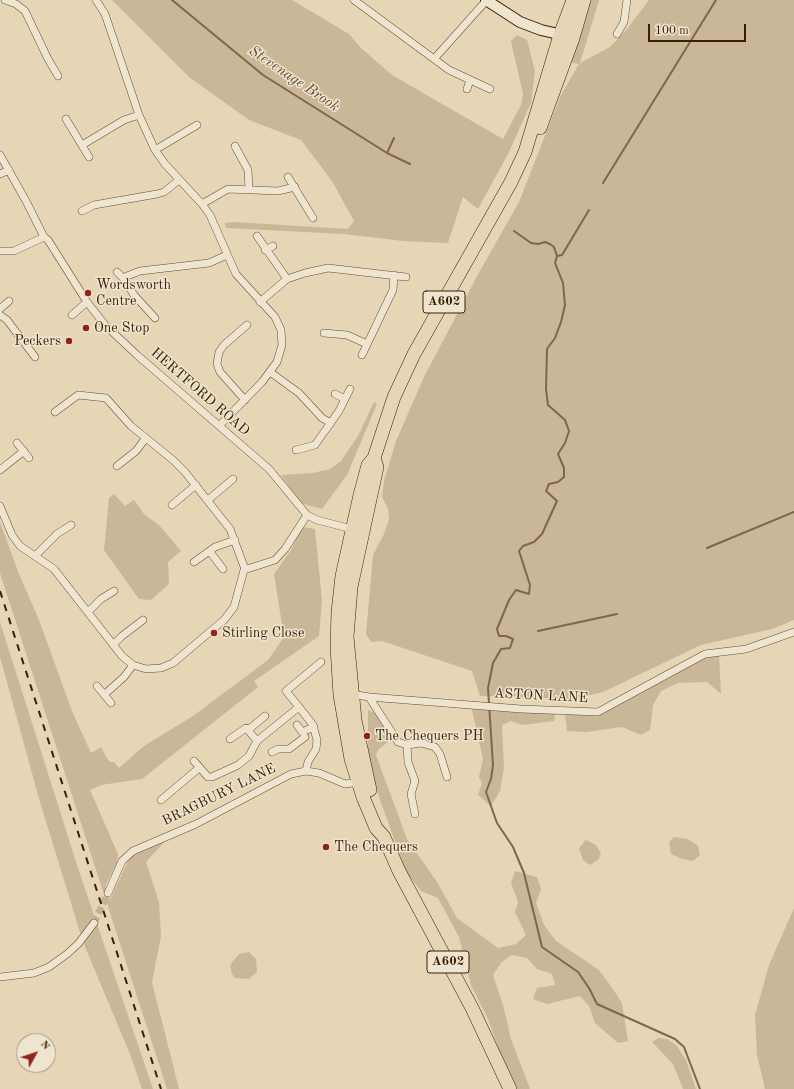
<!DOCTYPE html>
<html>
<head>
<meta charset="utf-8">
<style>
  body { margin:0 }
  #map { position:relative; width:794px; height:1089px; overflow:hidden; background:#e6d6b6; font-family:"Old Standard TT",serif }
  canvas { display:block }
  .north { position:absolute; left:16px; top:1033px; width:40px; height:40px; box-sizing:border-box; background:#efe4d0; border:1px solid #a7957e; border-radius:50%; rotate:50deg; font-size:11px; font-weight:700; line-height:16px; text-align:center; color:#3b1f04 }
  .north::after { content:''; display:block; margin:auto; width:14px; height:18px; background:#8f2418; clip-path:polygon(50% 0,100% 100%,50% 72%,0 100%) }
  .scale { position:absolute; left:648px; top:24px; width:98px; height:18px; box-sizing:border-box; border:2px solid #3b1f04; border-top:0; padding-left:5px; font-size:12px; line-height:14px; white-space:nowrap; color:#3b1f04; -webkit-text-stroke:3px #efe4d0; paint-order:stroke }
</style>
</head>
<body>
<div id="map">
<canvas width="794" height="1089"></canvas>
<div class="north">N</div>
<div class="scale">100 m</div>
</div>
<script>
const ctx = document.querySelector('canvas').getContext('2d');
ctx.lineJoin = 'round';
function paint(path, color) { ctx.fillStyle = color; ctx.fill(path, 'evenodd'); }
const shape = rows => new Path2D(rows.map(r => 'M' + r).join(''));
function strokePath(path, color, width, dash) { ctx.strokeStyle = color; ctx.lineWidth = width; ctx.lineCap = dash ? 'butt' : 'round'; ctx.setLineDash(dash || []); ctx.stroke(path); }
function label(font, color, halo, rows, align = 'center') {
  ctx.font = font + ' "Old Standard TT",serif'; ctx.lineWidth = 3; ctx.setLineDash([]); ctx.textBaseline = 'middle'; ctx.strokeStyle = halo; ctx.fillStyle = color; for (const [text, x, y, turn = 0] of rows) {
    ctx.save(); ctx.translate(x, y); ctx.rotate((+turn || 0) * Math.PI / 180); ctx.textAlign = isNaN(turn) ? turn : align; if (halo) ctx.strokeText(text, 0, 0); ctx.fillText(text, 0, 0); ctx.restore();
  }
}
const green = shape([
  [112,0,292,0,349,34,361,48,392,75,503,139,521,105,523,94,511,41,517,35,527,40,535,71,531,103,508,154,478,209,463,197,448,243,403,241,344,234,226,228,225,223,234,222,348,229,354,221,332,181,301,140,249,120,189,77],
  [587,0,599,0,580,63,610,47,627,29,649,0,794,0,794,620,772,629,701,645,603,692,573,699,480,696,472,671,382,641,371,642,366,634,373,555,384,534,389,519,388,509,382,497,384,481,396,441,424,377,476,278,519,202,561,95,579,64,568,62],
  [374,402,377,404,347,475,322,509,300,503,281,475,313,473,330,469,341,461,358,436],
  [114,494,125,506,134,500,144,514,160,526,181,551,168,562,169,584,151,600,139,599,104,550,109,498],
  [0,522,19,574,39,620,72,711,91,753,101,747,108,760,110,762,114,762,119,768,144,746,193,716,268,660,284,637,274,574,291,550,302,527,315,529,322,601,319,636,254,681,258,687,142,779,101,785,90,790,118,854,117,863,105,886,110,900,128,861,132,856,167,839,146,862,159,902,161,936,152,982,179,1089,167,1089,0,573],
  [0,622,78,868,153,1089,142,1089,130,1054,83,942,40,802,0,657],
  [719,654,721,694,707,682,678,683,661,691,653,705,650,730,641,735,622,727,586,732,567,731,565,714,598,714,707,655],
  [471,706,555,712,554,721,522,725,511,721,502,725,504,768,500,791,491,806,478,795,482,783,479,777,483,759],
  [368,710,378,714,383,722,388,742,378,750,376,755,407,839,437,882,457,918,498,948,516,944,526,935,515,912,518,902,511,883,515,871,537,877,541,889,536,903,544,925,556,941,599,970,613,989,622,1003,628,1041,618,1043,595,1023,589,1006,580,996,547,1004,533,999,537,988,555,985,552,974,537,969,527,958,512,955,502,962,493,975,503,1005,511,1039,530,1089,513,1089,488,1019,471,985,459,937,438,898,421,891,406,872,380,800,368,760],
  [674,837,688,839,698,846,700,855,693,861,682,859,671,854,669,842],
  [586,840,596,845,601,853,598,860,590,865,583,860,579,848],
  [794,908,794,1089,765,1089,757,1055,755,1015,769,965],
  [249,952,256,959,257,972,249,979,235,978,232,974,230,965,239,954],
  [658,1038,667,1039,677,1046,686,1060,696,1089,683,1089,673,1064,652,1042]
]);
const stream = shape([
  [172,0,263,75,387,153,410,164],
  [387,153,394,138],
  [603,183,716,0],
  [514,231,531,243,538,244,545,242,550,244,554,247,557,256,555,263,563,283,565,305,561,322,555,338,547,349,546,389,548,405,565,420,569,431,565,443,558,454,564,468,564,477,558,482,549,484,546,491,557,501,542,534,534,542,523,546,519,551,530,585,529,594,516,590,509,600,497,629,499,636,506,636,513,639,510,648,501,649,493,663,488,688,493,765,491,779,486,792,497,823,513,847,524,873,542,947,578,972,589,988,597,1004,675,1039,684,1047,700,1089],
  [557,256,562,255,589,210],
  [707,548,794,512],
  [538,631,617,614]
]);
const streetTunnel = shape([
  [94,923,108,893]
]);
const street = shape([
  [5,0,16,4,25,11,48,59,58,76],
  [96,0,105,14,139,115,155,150,165,164,202,204,210,215,236,274,275,317,281,330,282,345,277,362,262,382,220,425],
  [354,0,449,70,490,89],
  [617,34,624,22,627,0],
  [434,59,486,1],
  [467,89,470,80],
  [66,119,89,157],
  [82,145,124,120,139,115],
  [235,146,248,170,249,189],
  [155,150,197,125],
  [0,155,26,201,44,237,48,240,87,302,105,325,137,355,269,469,307,515,317,520,356,530],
  [0,174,9,170],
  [288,177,313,218],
  [202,204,228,189,278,191,295,187],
  [82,211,94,205,157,194,164,192,179,180],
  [257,236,287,279],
  [265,250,273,246],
  [0,251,14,251,44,237],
  [117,272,124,279],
  [260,302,287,279,305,273,328,268,406,277],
  [0,309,9,301],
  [0,315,7,320,35,357],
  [72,315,87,302],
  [155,318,134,295,124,279,127,276,140,271,209,263,227,255],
  [324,333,347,335,367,344],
  [362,355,393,290,394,275],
  [270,372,299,393,322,418,331,423],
  [335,394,345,399],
  [245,400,220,372,217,364,219,352,224,345,247,325],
  [55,412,78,395,106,398,131,426,173,460,185,472,230,529,245,569],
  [17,443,29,458],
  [296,450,315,445,339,411,350,389],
  [117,466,136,451,145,439],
  [0,470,24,451],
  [208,500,233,479],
  [172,505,196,485],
  [0,506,12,535,20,546,54,569,122,656,133,665,146,669,161,668,173,663,224,620,234,607,244,570,275,560,285,549,307,515],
  [210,552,223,569],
  [35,556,57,534,71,525],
  [194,562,215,547,235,540],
  [88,612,101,599,114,591],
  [113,645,122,636,143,620],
  [97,686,111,703],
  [105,694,124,677,133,665],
  [351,694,369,697,521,709,598,712,705,654,746,649,794,632],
  [369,697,398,742,407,745,408,762,415,781,411,794,415,814],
  [299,707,286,691,321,662],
  [297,725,302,732,314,727],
  [230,739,246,728,248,730],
  [257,741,248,730,265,716],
  [407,745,421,743,435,747,440,754,447,777],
  [272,752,278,749,289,749,305,737],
  [194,761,208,777,212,777,238,765,249,756,257,741,299,707,313,725,317,740,316,749,308,762,306,771],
  [161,800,199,768],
  [108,893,122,861,133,851,196,824,291,774,306,771,319,773,345,784,360,782],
  [0,977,34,973,49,967,67,954,78,944,94,923]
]);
const secondary = shape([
  [486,0,520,22,541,30,567,36]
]);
const highway = shape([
  [540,128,573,38,584,0],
  [370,790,355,720,347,637,351,587,377,467,374,458],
  [510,1089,472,1008,399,871,384,837,376,828,363,797,351,759,340,695,337,647,338,612,342,576,360,495,368,465,374,458,394,397,414,354,511,182,525,152,560,35,573,0]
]);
const rail = shape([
  [0,591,161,1089]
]);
const markers = [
  [88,293,4,"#8f2418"],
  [86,328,4,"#8f2418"],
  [69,341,4,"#8f2418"],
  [214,633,4,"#8f2418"],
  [367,736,4,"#8f2418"],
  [326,847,4,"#8f2418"]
];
const shields = [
  [444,302,42],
  [448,962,42]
];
const shieldNames = [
  ["A602",444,302],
  ["A602",448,962]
];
const poiNames = [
  ["Wordsworth",96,285],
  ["Centre",96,301],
  ["One Stop",94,328],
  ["Peckers",61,341,"right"],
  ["Stirling Close",222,633],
  ["The Chequers PH",375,736],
  ["The Chequers",334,847]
];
const streetNames = [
  ["HERTFORD ROAD",200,392,41],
  ["ASTON LANE",541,696,3],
  ["BRAGBURY LANE",219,795,-26]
];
const waterNames = [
  ["Stevenage Brook",294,79,34]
];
paint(green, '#c9b798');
strokePath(stream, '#7f684a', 2);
strokePath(streetTunnel, '#c4b192', 7, [7, 3.5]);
strokePath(street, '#664d30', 8);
strokePath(secondary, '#3b1f04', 12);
strokePath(highway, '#3b1f04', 14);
strokePath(street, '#efe4d0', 7);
strokePath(secondary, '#efe4d0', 10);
strokePath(highway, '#e6d6b6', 13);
strokePath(rail, '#3b1f04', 2, [7, 7]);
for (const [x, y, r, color] of markers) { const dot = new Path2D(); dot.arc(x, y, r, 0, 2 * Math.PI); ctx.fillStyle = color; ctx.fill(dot); strokePath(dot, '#efe4d0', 1.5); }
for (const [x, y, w] of shields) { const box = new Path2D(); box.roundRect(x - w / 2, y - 11, w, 22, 3); ctx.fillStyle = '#efe4d0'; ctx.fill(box); strokePath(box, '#3b1f04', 1); }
label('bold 13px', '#3b1f04', null, shieldNames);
label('14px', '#3b1f04', '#efe4d0', poiNames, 'left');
label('14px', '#3b1f04', '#efe4d0', streetNames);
label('italic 15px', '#63492d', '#efe4d0', waterNames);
</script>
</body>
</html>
